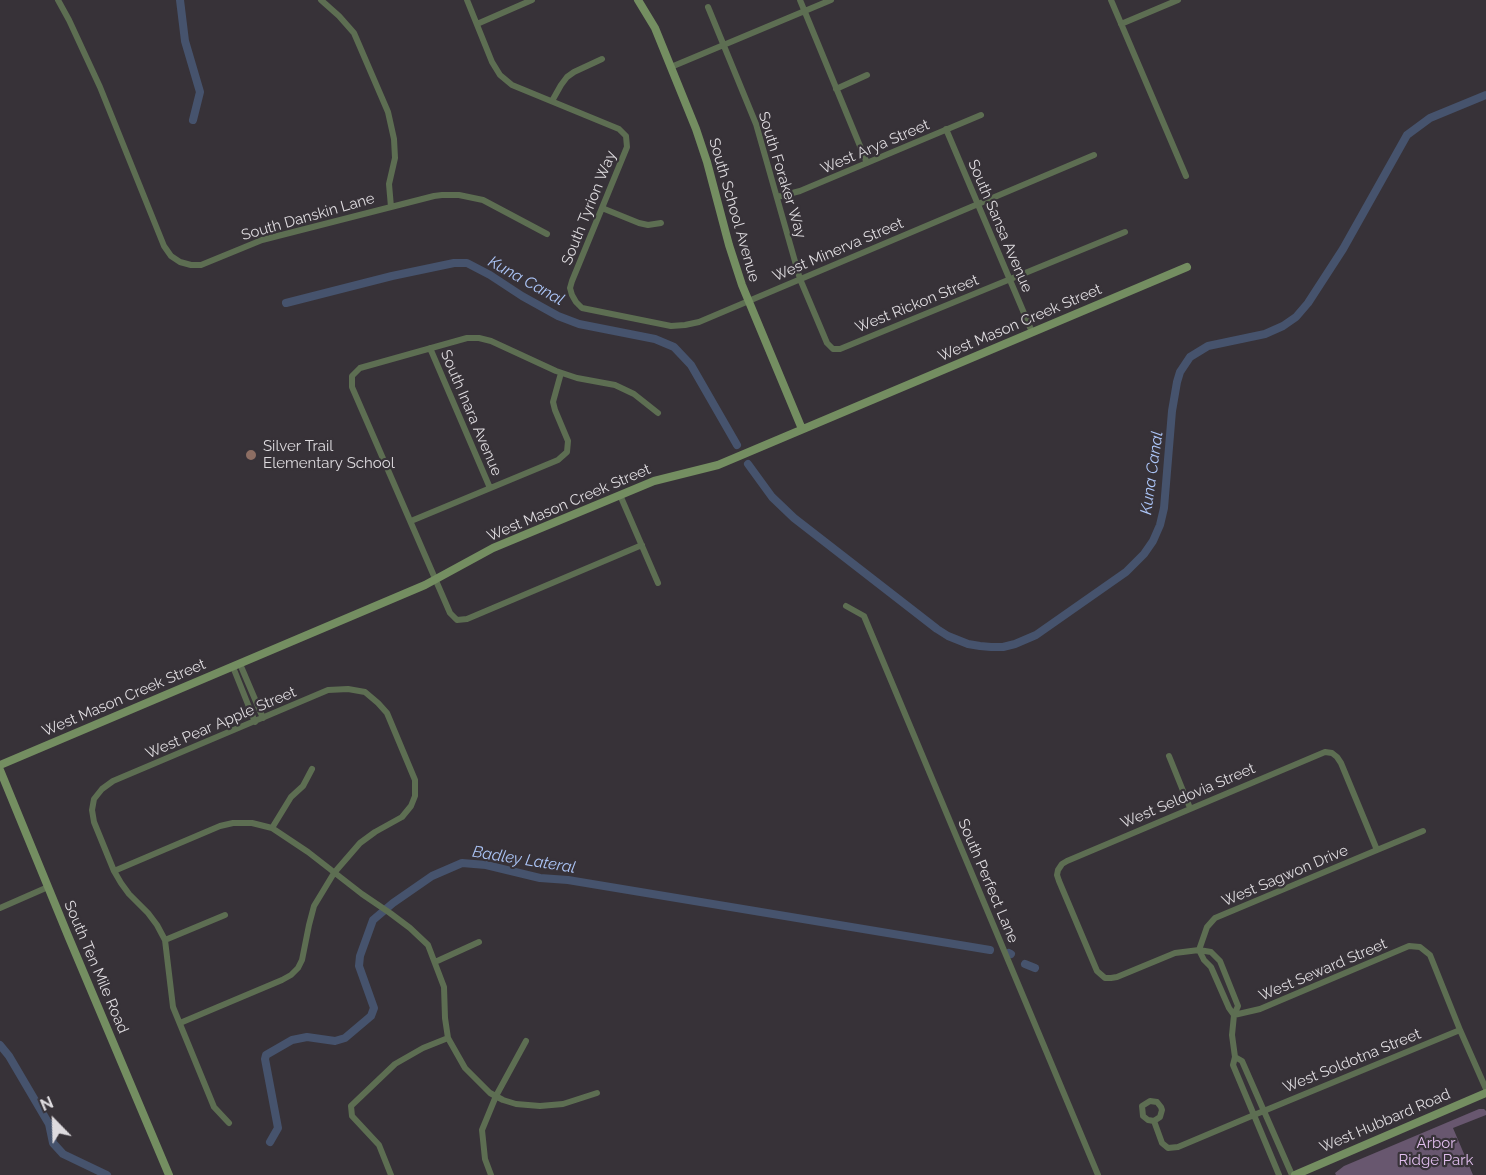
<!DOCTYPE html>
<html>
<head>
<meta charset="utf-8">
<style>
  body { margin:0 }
  #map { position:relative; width:1486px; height:1175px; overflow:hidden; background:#373238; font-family:Raleway,sans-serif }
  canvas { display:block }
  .north { position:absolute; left:24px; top:1091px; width:60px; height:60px; -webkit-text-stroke:4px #373238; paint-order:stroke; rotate:337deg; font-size:16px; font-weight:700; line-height:24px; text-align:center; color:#dedbdf }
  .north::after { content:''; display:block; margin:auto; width:21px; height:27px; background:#dedbdf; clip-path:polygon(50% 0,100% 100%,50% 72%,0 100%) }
</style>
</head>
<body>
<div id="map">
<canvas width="1486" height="1175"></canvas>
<div class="north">N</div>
</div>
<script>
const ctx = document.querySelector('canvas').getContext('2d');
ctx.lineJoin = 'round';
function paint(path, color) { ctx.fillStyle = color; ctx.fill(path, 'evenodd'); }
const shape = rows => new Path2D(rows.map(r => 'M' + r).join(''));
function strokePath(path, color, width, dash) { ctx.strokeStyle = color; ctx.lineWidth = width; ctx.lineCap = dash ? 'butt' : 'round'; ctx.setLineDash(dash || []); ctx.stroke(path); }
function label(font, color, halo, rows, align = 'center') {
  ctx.font = font + ' Raleway,sans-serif'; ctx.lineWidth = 4.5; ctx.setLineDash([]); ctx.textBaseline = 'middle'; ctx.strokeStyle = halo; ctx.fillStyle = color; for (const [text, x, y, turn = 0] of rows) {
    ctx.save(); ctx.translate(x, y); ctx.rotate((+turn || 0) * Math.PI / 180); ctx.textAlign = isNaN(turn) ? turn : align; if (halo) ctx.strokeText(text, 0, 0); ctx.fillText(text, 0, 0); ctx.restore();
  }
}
const green = shape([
  [1479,1109,1484,1109,1486,1111,1486,1115,1453,1128,1473,1175,1336,1175,1335,1173,1344,1166]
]);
const canal = shape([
  [180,0,185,41,200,92,193,120],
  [286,303,392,276,454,263,467,263,490,275,522,296,558,316,579,324,655,339,674,347,691,365,737,445],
  [748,464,772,497,794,518,937,629,948,636,968,644,980,646,991,647,1003,647,1015,644,1036,635,1126,572,1144,554,1153,541,1160,525,1164,508,1172,411,1177,382,1180,372,1190,357,1208,346,1265,334,1283,326,1296,317,1308,303,1343,249,1407,135,1430,118,1486,95],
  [1009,953,1011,954],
  [1025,964,1035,968],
  [0,1045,9,1056,49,1124,53,1143,63,1154,107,1175],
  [270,1142,278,1128,265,1059,266,1055,292,1040,307,1037,335,1041,345,1038,371,1016,374,1008,359,966,360,956,373,920,393,903,432,876,462,863,486,865,540,878,568,880,990,950]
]);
const street = shape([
  [58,0,69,20,100,87,164,246,171,256,180,262,191,265,201,265,262,240,434,196,442,195,459,195,483,200,547,234],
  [321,0,339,16,354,33,388,112,394,139,395,158,389,184,391,207],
  [467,0,492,62,500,75,512,85,619,129,626,136,627,147,572,281,570,288,572,295,576,302,582,308,671,326,685,325,699,322,1094,155],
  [800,0,867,163],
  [1111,0,1186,176],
  [708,7,756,124,800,279,827,343,833,349,840,349,1125,232],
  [477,24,532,0],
  [1121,24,1178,0],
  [671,67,831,0],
  [836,89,867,75],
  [552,101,561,85,567,77,574,72,602,59],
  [946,129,1032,332],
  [777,197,800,191,981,115],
  [602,208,639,223,648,225,661,223],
  [430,348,490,488],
  [620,495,658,583],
  [411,521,558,460,567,452,568,441,555,410,553,402,561,373],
  [642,545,467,619,457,620,450,613,352,387,352,376,360,368,467,338,479,338,491,341,556,371,577,378,615,385,634,394,658,413],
  [846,606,864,616,1098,1175],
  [240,664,263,718],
  [233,667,255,722],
  [1169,756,1190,808],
  [272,828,291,797,303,786,312,769],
  [1377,850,1341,763,1337,757,1332,753,1325,752,1067,861,1062,864,1058,870,1057,875,1059,881,1097,971,1105,978,1111,978,1117,977,1175,953,1199,950,1207,927,1215,918,1377,850,1423,831],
  [114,871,220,826,233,823,252,823,272,828,308,852,362,894,390,913,410,928,428,945,444,987,445,1018,448,1038,465,1068,490,1093,503,1100,516,1104,540,1106,563,1104,597,1093],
  [0,908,48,887],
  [165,940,225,915],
  [435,962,479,942],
  [1234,1015,1260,1009,1409,946,1420,947,1430,955,1460,1030,1486,1089],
  [1234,1015,1229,1008,1211,967,1204,960,1199,950,1211,952,1220,961,1238,1006,1234,1015,1232,1035,1235,1057],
  [180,1023,282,980,291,975,298,968,302,960,309,925,314,906,334,873,360,843,375,832,402,817,411,806,415,796,415,780,387,713,378,703,365,692,348,689,328,690,113,781,102,789,94,799,92,810,94,822,114,871,121,883,129,894,148,913,157,925,165,940,173,1007,214,1107,229,1123],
  [1154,1121,1160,1117,1162,1110,1161,1107,1157,1102,1150,1101,1142,1106,1143,1116,1148,1120,1154,1121,1162,1143,1168,1148,1178,1147,1254,1115,1460,1030],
  [391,1175,379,1145,352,1116,351,1106,395,1064,423,1048,448,1038],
  [491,1175,485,1159,482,1130,496,1096,526,1041],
  [1279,1175,1233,1065,1235,1057,1242,1061,1292,1175]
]);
const secondary = shape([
  [638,0,655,28,696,129,707,162,729,245,742,285,802,429],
  [0,765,425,585,493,548,654,481,718,465,1187,267],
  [0,770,69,938,169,1175],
  [1295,1175,1486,1093]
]);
const markers = [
  [251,455,6,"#8d6e63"]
];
const streetNames = [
  ["West Arya Street",875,147,-23],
  ["South Foraker Way",782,175,73],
  ["South Tyrion Way",589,208,-68],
  ["South School Avenue",734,210,74],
  ["South Danskin Lane",308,217,-16],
  ["South Sansa Avenue",1000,226,67],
  ["West Minerva Street",838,250,-23],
  ["West Rickon Street",917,304,-22],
  ["West Mason Creek Street",1020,323,-23],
  ["South Inara Avenue",471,413,67],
  ["West Mason Creek Street",569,503,-23],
  ["West Mason Creek Street",124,698,-23],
  ["West Pear Apple Street",221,723,-23],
  ["West Seldovia Street",1188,796,-23],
  ["West Sagwon Drive",1285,876,-23],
  ["South Perfect Lane",988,881,67],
  ["South Ten Mile Road",96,967,67],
  ["West Seward Street",1323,970,-23],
  ["West Soldotna Street",1352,1061,-22],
  ["West Hubbard Road",1385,1121,-23]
];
const poiNames = [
  ["Silver Trail",263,446],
  ["Elementary School",263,463]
];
const parkNames = [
  ["Arbor",1436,1143],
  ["Ridge Park",1436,1160]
];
const waterNames = [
  ["Kuna Canal",526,281,29],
  ["Kuna Canal",1152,473,-82],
  ["Badley Lateral",524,860,9]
];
paint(green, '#68576f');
strokePath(canal, '#46536d', 8);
strokePath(street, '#5d6e52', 6);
strokePath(secondary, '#748e61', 8);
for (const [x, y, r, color] of markers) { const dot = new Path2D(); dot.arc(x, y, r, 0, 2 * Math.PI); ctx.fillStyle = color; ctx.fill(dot); strokePath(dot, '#373238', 2); }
label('15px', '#dedbdf', '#373238', streetNames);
label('15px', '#dedbdf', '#373238', poiNames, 'left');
label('15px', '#e1beee', '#373238', parkNames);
label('italic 16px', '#acc5f7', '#373238', waterNames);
</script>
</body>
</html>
